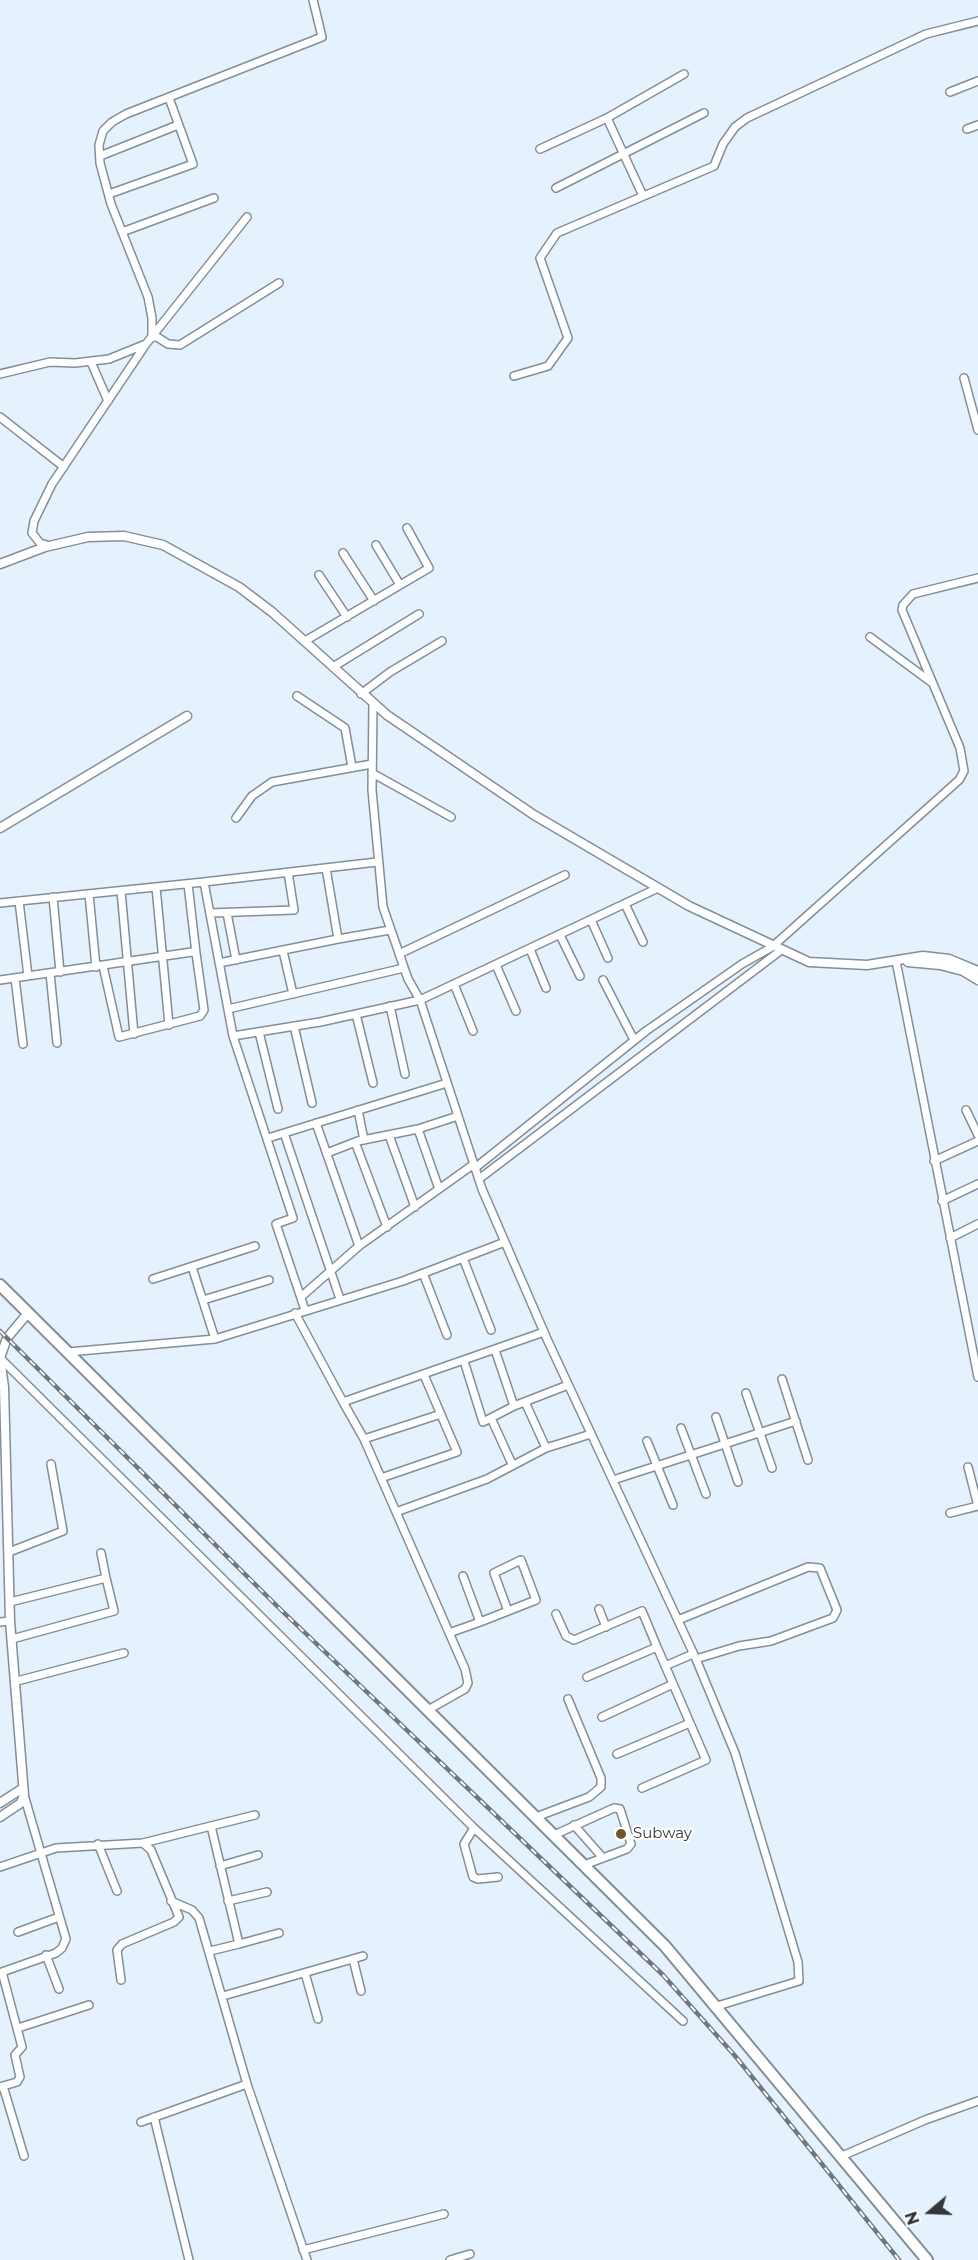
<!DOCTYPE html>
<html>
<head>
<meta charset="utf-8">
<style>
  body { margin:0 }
  #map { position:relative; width:978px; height:2260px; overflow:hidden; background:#e5f1fd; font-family:Montserrat,sans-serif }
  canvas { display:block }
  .north { position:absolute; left:900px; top:2182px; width:60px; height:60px; -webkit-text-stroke:4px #fff; paint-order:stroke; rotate:251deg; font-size:16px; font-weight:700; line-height:24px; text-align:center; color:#32363b }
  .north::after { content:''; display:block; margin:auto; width:21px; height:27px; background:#32363b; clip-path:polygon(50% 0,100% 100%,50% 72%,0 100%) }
</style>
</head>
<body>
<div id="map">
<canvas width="978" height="2260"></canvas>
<div class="north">N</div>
</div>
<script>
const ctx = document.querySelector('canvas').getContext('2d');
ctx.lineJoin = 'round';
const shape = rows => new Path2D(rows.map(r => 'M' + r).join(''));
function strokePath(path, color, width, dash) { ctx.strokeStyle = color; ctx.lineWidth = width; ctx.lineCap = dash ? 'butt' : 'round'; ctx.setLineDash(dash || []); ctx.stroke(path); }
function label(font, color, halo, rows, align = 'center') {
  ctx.font = font + ' Montserrat,sans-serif'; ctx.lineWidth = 4.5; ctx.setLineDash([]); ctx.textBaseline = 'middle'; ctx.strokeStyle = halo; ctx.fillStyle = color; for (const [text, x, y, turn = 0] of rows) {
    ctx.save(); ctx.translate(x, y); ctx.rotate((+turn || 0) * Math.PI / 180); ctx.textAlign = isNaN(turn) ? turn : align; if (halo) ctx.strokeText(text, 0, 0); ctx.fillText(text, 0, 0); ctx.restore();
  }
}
const minor = shape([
  [950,92,978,81],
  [607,118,643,196],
  [967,129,978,125],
  [540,149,607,118,684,74],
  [100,156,178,125],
  [556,188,704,113],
  [109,194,193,164,169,98],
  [122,232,214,198],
  [154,335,168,344,180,345,279,283],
  [152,338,152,318,148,297,111,204,100,163,99,145,103,131,112,122,126,114,322,37,313,0],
  [91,362,108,401],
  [0,374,50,362,75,363,109,359,146,344],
  [514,376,548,366,568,338,540,258,557,233,714,166,723,144,735,127,747,118,926,34,978,21],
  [964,378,978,430],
  [0,417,64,467],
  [376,545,400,585],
  [50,546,40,543,32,533,34,521,52,484,146,344,247,217],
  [343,553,374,601],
  [319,575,347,617],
  [870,637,931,682],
  [305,641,429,568,407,528],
  [333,667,419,614],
  [361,694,390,672,442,641],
  [297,696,345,728,352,767],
  [373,705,372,790,383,907,408,979,420,1000,482,1189,547,1339,696,1659,735,1753,798,1962,799,1981,714,2007],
  [372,773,451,817],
  [236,818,252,796,272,782,372,764],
  [326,868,338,939,390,930],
  [188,884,196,953],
  [156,887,169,1025],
  [121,891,134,1034],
  [89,894,96,967],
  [53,897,60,972],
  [19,901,28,976],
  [0,903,204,882],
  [625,904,643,942],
  [210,913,294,910,288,872],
  [227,913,236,960],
  [591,920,608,958],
  [560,935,580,976],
  [530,949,546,988],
  [283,951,293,994],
  [399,954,565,875],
  [896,961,978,1377],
  [219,963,338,939],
  [496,965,516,1011],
  [50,973,57,1043],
  [15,978,23,1044],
  [0,980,192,952,196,953,204,1010,200,1016,119,1037,103,966],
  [603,980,634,1040],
  [454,984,473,1031],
  [390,1006,405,1074],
  [228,1009,404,968],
  [356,1014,373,1083],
  [294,1026,312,1103],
  [259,1032,278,1109],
  [233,1036,204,882,377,862],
  [358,1110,364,1140],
  [966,1110,978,1135],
  [316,1123,359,1246],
  [418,1129,439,1189],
  [284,1133,340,1299],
  [389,1135,415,1207],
  [268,1138,447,1083],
  [355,1142,387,1227],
  [327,1153,358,1141,418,1129,458,1116],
  [934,1161,978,1141],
  [475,1168,646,1031,742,964,772,947,959,780,964,771,960,748,902,610,903,605,913,594,978,578],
  [479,1179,780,951],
  [942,1201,978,1184],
  [950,1238,978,1224],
  [463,1258,491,1330],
  [192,1267,215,1339],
  [423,1273,447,1335],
  [153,1279,255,1246],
  [302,1296,359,1246,474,1164],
  [203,1300,269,1280],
  [305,1310,276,1224,293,1218,233,1036,320,1022,420,1000,658,888],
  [295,1313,343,1402],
  [495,1350,514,1406,568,1385],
  [68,1352,215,1339,403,1281,505,1242],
  [0,1358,474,1828,683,2021],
  [464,1361,483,1422,514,1406],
  [782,1379,808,1460],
  [746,1393,772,1468],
  [525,1402,546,1448],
  [716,1417,738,1482],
  [491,1418,512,1464],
  [681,1428,706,1494],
  [364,1439,441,1414],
  [647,1441,673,1505],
  [968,1467,978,1506],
  [381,1478,457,1452,424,1375],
  [613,1480,796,1421],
  [396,1512,487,1479,546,1448,591,1434],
  [950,1513,978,1506],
  [9,1552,63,1531,51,1464],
  [101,1553,106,1578],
  [463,1576,480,1622],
  [10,1602,106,1578,114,1611,12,1639],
  [599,1609,606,1627],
  [556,1614,566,1636,574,1640,642,1611,657,1647],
  [678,1620,808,1567,820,1568,837,1610,833,1618,771,1641,739,1646,696,1659],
  [0,1622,10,1621],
  [449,1633,480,1622,536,1600,521,1560,494,1573,508,1611],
  [665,1666,693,1654],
  [587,1677,657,1647,706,1760,642,1788],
  [17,1681,124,1653],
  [428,1710,465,1689,468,1683,465,1669,364,1439,343,1402,544,1332],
  [602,1717,673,1684],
  [617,1754,690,1723],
  [536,1817,589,1797,601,1787,601,1778,568,1699],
  [574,1825,603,1858],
  [474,1828,464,1844,473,1877,478,1879,498,1877],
  [554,1835,614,1808,620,1809,631,1844,627,1849,584,1865],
  [98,1844,117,1891],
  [220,1866,258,1855],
  [0,1867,56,1848,143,1843,255,1815],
  [228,1901,267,1892],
  [18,1932,59,1917],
  [239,1944,279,1933],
  [210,1951,239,1944,211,1826],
  [46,1955,59,1989],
  [353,1959,361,1991],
  [305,1973,318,2019],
  [121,1980,117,1950,122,1944,174,1922,179,1917,151,1850,143,1843],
  [223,1996,363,1956],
  [18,2028,89,2005],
  [247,2084,307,2260],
  [3,2086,24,2156],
  [0,2087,17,2082,20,2077,15,2055,22,2047,2,1972,56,1953,62,1948,66,1939,24,1795],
  [154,2117,189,2260],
  [141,2122,247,2084,199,1918,192,1910,171,1901],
  [842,2156,925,2120,978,2101],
  [303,2250,444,2214],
  [450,2260,470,2254]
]);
const tertiary = shape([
  [0,564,45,547,88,537,124,536,163,545,239,587,272,612,387,715,534,815,689,906,809,962,867,965,923,956,949,959,978,971],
  [0,828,187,716],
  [908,962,940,965,963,971,978,980],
  [0,1803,23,1788],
  [0,1817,21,1803,24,1795,10,1621,4,1387,0,1358,7,1338,28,1313]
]);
const primary = shape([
  [0,1285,665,1946,927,2260]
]);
const rail = shape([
  [0,1331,278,1607,663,1975,736,2057,899,2260]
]);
const markers = [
  [621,1834,6,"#715829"]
];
const poiNames = [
  ["Subway",633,1834]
];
strokePath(minor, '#838e98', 10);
strokePath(tertiary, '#838e98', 11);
strokePath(primary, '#838e98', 14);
strokePath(minor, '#fff', 7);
strokePath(tertiary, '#fff', 8);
strokePath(primary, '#fff', 10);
strokePath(rail, '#70777e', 4.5);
strokePath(rail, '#fff', 2, [7]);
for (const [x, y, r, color] of markers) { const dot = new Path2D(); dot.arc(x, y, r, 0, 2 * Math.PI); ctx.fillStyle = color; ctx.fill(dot); strokePath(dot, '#fff', 2); }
label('15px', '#32363b', '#fff', poiNames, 'left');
</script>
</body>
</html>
